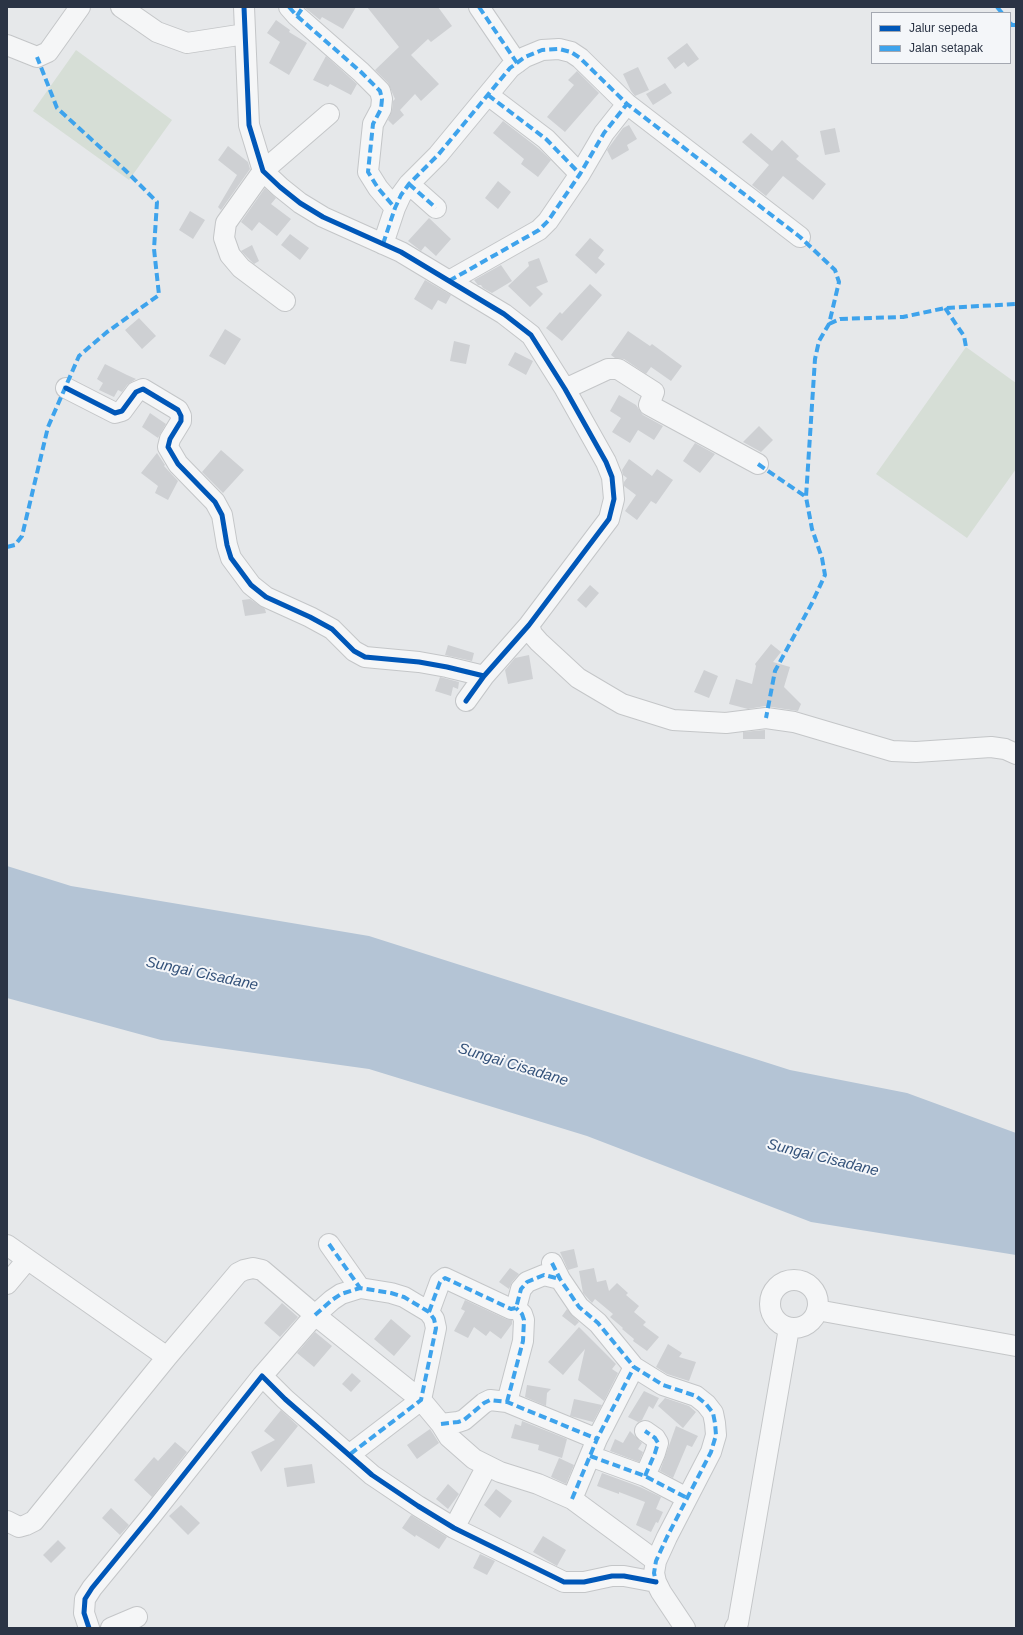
<!DOCTYPE html>
<html>
<head>
<meta charset="utf-8">
<style>
  body { margin:0 }
  #map { position:relative; width:1023px; height:1635px; overflow:hidden; background:#e6e8ea; font-family:Arial,sans-serif }
  canvas { display:block }
  .frame { position:absolute; inset:0; border:8px solid #2b3445; pointer-events:none }
  .legend { position:absolute; left:871px; top:12px; width:140px; height:52px; box-sizing:border-box; background:#f4f6f9; border:1px solid #a4a8b1; margin:0; padding:5px 7px; list-style:none; font-size:12px; color:#2b3445 }
  .legend li { display:flex; align-items:center; gap:8px; height:20px }
  .legend b { width:20px; border:1px solid #a4a8b1 }
</style>
</head>
<body>
<div id="map">
<canvas width="1023" height="1635"></canvas>
<div class="frame"></div>
<ul class="legend">
<li><b style="height:5px;background:#0057b8"></b>Jalur sepeda</li>
<li><b style="height:5px;background:#3ea3ec"></b>Jalan setapak</li>
</ul>
</div>
<script>
const ctx = document.querySelector('canvas').getContext('2d');
ctx.lineJoin = 'round';
function paint(path, color) { ctx.fillStyle = color; ctx.fill(path, 'evenodd'); }
const shape = rows => new Path2D(rows.map(r => 'M' + r).join(''));
function strokePath(path, color, width, dash) { ctx.strokeStyle = color; ctx.lineWidth = width; ctx.lineCap = dash ? 'butt' : 'round'; ctx.setLineDash(dash || []); ctx.stroke(path); }
function label(font, color, halo, rows, align = 'center') {
  ctx.font = font + ' Arial,sans-serif'; ctx.lineWidth = 4; ctx.setLineDash([]); ctx.textBaseline = 'middle'; ctx.strokeStyle = halo; ctx.fillStyle = color; for (const [text, x, y, turn = 0] of rows) {
    ctx.save(); ctx.translate(x, y); ctx.rotate((+turn || 0) * Math.PI / 180); ctx.textAlign = isNaN(turn) ? turn : align; if (halo) ctx.strokeText(text, 0, 0); ctx.fillText(text, 0, 0); ctx.restore();
  }
}
const green = shape([
  [76,50,172,120,129,180,33,111],
  [966,347,1016,383,1016,469,967,538,876,474]
]);
const water = shape([
  [7,866,71,886,369,936,790,1070,907,1093,1016,1133,1016,1255,811,1222,587,1136,369,1069,161,1040,7,998]
]);
const building = shape([
  [304,7,356,7,343,29,322,17,320,20],
  [367,7,438,7,452,26,431,42,428,39,411,55,439,84,421,101,415,94,400,110,404,115,393,125,388,120,392,110,393,101,395,99,388,83,375,70,399,47],
  [276,20,290,30,289,32,307,43,289,75,269,63,280,42,267,33],
  [687,43,699,59,688,67,684,62,675,69,667,58],
  [326,56,357,84,351,95,330,84,328,87,313,80],
  [638,67,649,90,635,96,631,91,623,74],
  [577,71,599,93,565,132,547,117,574,85,568,80],
  [665,83,672,93,653,105,646,94],
  [503,121,538,148,551,160,538,177,521,164,524,159,493,133],
  [629,125,637,139,627,145,629,150,612,160,607,150,623,128],
  [835,128,840,152,825,155,820,131],
  [751,133,772,151,782,140,799,156,796,159,826,184,813,200,783,176,766,196,752,185,769,165,742,142],
  [228,146,248,162,250,169,221,210,218,207,237,175,218,160],
  [498,181,511,192,498,209,485,198],
  [265,188,276,198,271,204,291,219,277,236,259,222,252,231,241,222],
  [190,211,205,220,193,239,179,230],
  [429,218,451,239,436,256,425,246,421,251,408,241],
  [290,234,309,248,300,260,281,245],
  [590,238,604,250,598,258,605,264,596,274,575,255],
  [252,245,259,261,254,264,241,251],
  [539,258,548,282,536,287,543,294,530,307,508,286,529,266,528,262],
  [501,265,512,281,492,293,483,288,481,285,478,285,474,280],
  [425,280,451,295,446,304,438,300,432,310,414,299],
  [590,284,602,295,562,341,546,328,560,312,562,314],
  [139,318,156,336,142,349,125,330],
  [225,329,241,339,225,365,209,356],
  [628,331,650,346,652,344,682,366,671,381,651,367,646,374,624,359,615,358,611,355],
  [454,341,470,345,466,364,450,361],
  [515,352,533,361,526,375,508,365],
  [105,364,127,375,136,379,127,385,122,392,118,390,114,397,99,390,103,383,97,379],
  [619,395,636,405,643,415,663,426,654,440,638,430,630,443,612,432,621,418,610,411],
  [150,413,166,424,158,438,142,427],
  [759,426,773,440,761,452,743,442],
  [695,443,715,454,700,473,683,461],
  [221,450,244,470,223,493,202,472],
  [157,453,165,465,164,466,178,481,168,500,155,493,158,486,141,473],
  [629,459,652,476,657,469,673,480,656,504,651,501,637,520,625,511,636,495,624,486,624,482,627,478,623,475,622,470],
  [590,585,599,593,586,608,577,600],
  [250,599,265,609,266,613,245,616,242,600],
  [771,644,781,652,773,662,790,667,784,687,801,704,798,711,765,706,748,709,729,704,736,679,752,684,756,666,755,664],
  [448,645,474,653,472,661,445,655],
  [529,655,533,679,508,684,505,670,515,658],
  [704,670,718,676,709,698,694,692],
  [440,677,459,682,458,689,453,687,451,696,435,691],
  [765,730,765,739,743,739,743,732],
  [574,1249,578,1267,568,1270,560,1252],
  [510,1268,519,1274,512,1282,509,1289,499,1282],
  [594,1268,597,1282,606,1280,609,1291,617,1283,628,1293,626,1295,639,1306,634,1312,646,1322,643,1325,659,1337,647,1351,633,1341,634,1339,622,1329,623,1328,610,1317,613,1314,595,1299,592,1303,583,1293,579,1271],
  [465,1300,506,1319,512,1320,512,1324,501,1339,490,1331,486,1336,474,1327,468,1338,454,1331,465,1311,461,1309],
  [282,1303,298,1317,280,1337,264,1323],
  [567,1309,579,1322,575,1326,562,1316],
  [391,1319,411,1336,394,1356,374,1339],
  [579,1327,616,1364,612,1369,618,1373,604,1401,578,1380,585,1349,563,1375,548,1362],
  [315,1332,332,1346,314,1367,297,1353],
  [668,1344,682,1353,679,1357,696,1362,689,1381,667,1374,656,1367],
  [352,1373,361,1381,351,1392,342,1384],
  [527,1385,551,1389,547,1393,546,1406,525,1397],
  [644,1391,659,1398,653,1409,649,1406,642,1420,638,1422,628,1417],
  [665,1398,689,1406,696,1412,683,1428,658,1406],
  [574,1399,602,1405,593,1422,570,1416],
  [281,1410,298,1426,261,1472,251,1452,275,1440,264,1431],
  [522,1421,567,1439,562,1458,538,1450,539,1445,511,1438,515,1424,521,1426],
  [676,1426,698,1436,692,1447,687,1445,673,1478,660,1471],
  [430,1429,439,1443,417,1459,407,1445],
  [630,1431,642,1443,638,1449,643,1452,639,1462,610,1451,615,1439,623,1443],
  [175,1442,187,1452,152,1497,134,1480,154,1457,158,1461],
  [559,1458,574,1465,566,1484,551,1477],
  [312,1464,315,1483,287,1487,284,1468],
  [602,1473,640,1487,661,1497,656,1509,663,1512,658,1523,656,1522,651,1532,636,1525,645,1502,619,1492,619,1494,597,1486],
  [448,1484,459,1494,448,1509,436,1499],
  [496,1489,512,1501,500,1518,484,1505],
  [181,1505,200,1523,188,1535,169,1516],
  [111,1508,129,1525,120,1535,102,1518],
  [411,1515,447,1537,439,1549,416,1535,415,1537,402,1528],
  [543,1536,566,1550,557,1566,533,1552],
  [58,1540,66,1548,51,1563,43,1555],
  [480,1554,495,1561,487,1575,473,1568]
]);
const minor = shape([
  [121,7,157,32,187,43,245,34],
  [244,7,249,125,263,171,280,187,300,203,323,217,401,252,504,314,531,335,565,389,606,462,612,477,614,499,609,519,529,625,484,676,466,701],
  [289,7,297,16,361,72,380,91,382,99,381,109,373,124,368,172,378,188,395,208],
  [479,7,517,63],
  [7,45,37,57,48,52,80,7],
  [488,95,546,139,580,174],
  [409,184,436,208],
  [383,244,395,208,401,195,409,184,438,155,510,68,525,57,542,50,559,49,571,52,580,58,627,104,800,237],
  [449,281,539,230,548,221,580,174,604,133,627,104],
  [285,301,241,268,230,255,224,238,226,223,263,171,329,114],
  [66,388,115,413,122,411,136,392,143,389,178,410,181,416,181,421,170,439,168,447,178,464,215,502,222,515,227,545,231,558,251,585,266,597,310,617,332,629,354,651,365,657,419,662,447,667,484,676],
  [565,389,608,369,618,369,654,392,649,405,758,464],
  [529,625,532,634,539,642,578,678,622,704,673,720,726,723,766,718,794,722,892,751,916,752,991,747,1005,749,1016,754],
  [329,1244,360,1288],
  [7,1245,167,1357],
  [552,1263,560,1279,579,1307,598,1323,634,1367,663,1385,696,1396,706,1404,713,1413,715,1423,716,1435,711,1452,667,1537,656,1561,654,1573,656,1582,661,1592,685,1628],
  '770 1304a24 24 0 1 1 48 0a24 24 0 1 1-48 0Z',
  [7,1284,27,1260],
  [817,1310,1016,1346],
  [429,1312,440,1282,445,1278,511,1309,516,1308,521,1289,527,1282,544,1275,560,1279],
  [262,1376,315,1315,421,1400,441,1424,449,1437,474,1459,500,1472,538,1484,572,1499,656,1561],
  [507,1402,523,1341,524,1320,522,1314,516,1308],
  [441,1424,458,1422,464,1420,484,1403,490,1400,507,1402,597,1439],
  [590,1456,645,1476,687,1498],
  [645,1476,655,1453,658,1443,655,1438,645,1431],
  [572,1499,597,1439,634,1367],
  [7,1521,19,1527,26,1525,34,1521,167,1357,238,1273,244,1270,253,1268,262,1270,315,1315,332,1300,341,1294,360,1288,391,1293,404,1297,429,1312,434,1319,436,1328,421,1400,349,1455],
  [454,1528,487,1466],
  [89,1628,84,1613,85,1599,92,1588,151,1516,262,1376,285,1399,372,1475,418,1506,454,1528,564,1582,584,1582,612,1576,624,1576,656,1582],
  [111,1628,137,1617],
  [735,1628,738,1623,789,1328]
]);
const quiet = shape([
  [289,7,297,16,361,72,380,91,382,99,381,109,373,124,368,172,378,188,395,208],
  [479,7,517,63],
  [997,7,1002,13],
  [297,16,303,7],
  [1010,23,1012,25,1016,25],
  [488,95,546,139,580,174],
  [409,184,436,208],
  [383,244,395,208,401,195,409,184,438,155,510,68,525,57,542,50,559,49,571,52,580,58,627,104,800,237,835,270,839,282,829,324,819,341,815,359,806,497,812,529,822,558,825,575,812,603,775,671,766,718],
  [449,281,539,230,548,221,580,174,604,133,627,104],
  [945,308,964,336,966,347],
  [829,324,840,319,903,317,945,308,1016,304],
  [758,464,806,497],
  [7,547,15,545,22,536,48,427,79,356,107,332,159,295,154,249,157,202,125,170,57,108,37,57],
  [329,1244,360,1288],
  [552,1263,560,1279,579,1307,598,1323,634,1367,663,1385,696,1396,706,1404,713,1413,715,1423,716,1435,711,1452,667,1537,656,1561,654,1573,656,1582],
  [429,1312,440,1282,445,1278,511,1309,516,1308,521,1289,527,1282,544,1275,560,1279],
  [315,1315,332,1300,341,1294,360,1288,391,1293,404,1297,429,1312,434,1319,436,1328,421,1400,349,1455],
  [507,1402,523,1341,524,1320,522,1314,516,1308],
  [441,1424,458,1422,464,1420,484,1403,490,1400,507,1402,597,1439],
  [590,1456,645,1476,687,1498],
  [645,1476,655,1453,658,1443,655,1438,645,1431],
  [572,1499,597,1439,634,1367]
]);
const cycleway = shape([
  [244,7,249,125,263,171,280,187,300,203,323,217,401,252,504,314,531,335,565,389,606,462,612,477,614,499,609,519,529,625,484,676,466,701],
  [66,388,115,413,122,411,136,392,143,389,178,410,181,416,181,421,170,439,168,447,178,464,215,502,222,515,227,545,231,558,251,585,266,597,310,617,332,629,354,651,365,657,419,662,447,667,484,676],
  [89,1628,84,1613,85,1599,92,1588,151,1516,262,1376,285,1399,372,1475,418,1506,454,1528,564,1582,584,1582,612,1576,624,1576,656,1582]
]);
const waterNames = [
  ["Sungai Cisadane",202,974,12],
  ["Sungai Cisadane",513,1065,17],
  ["Sungai Cisadane",823,1158,14]
];
paint(green, '#d6ded6');
paint(water, '#b4c4d5');
paint(building, '#ced0d3');
strokePath(minor, '#c4c6c8', 22);
strokePath(minor, '#f5f6f7', 20);
strokePath(quiet, '#3ea3ec', 4, [8, 4]);
strokePath(cycleway, '#0057b8', 5);
label('italic 15px', '#34527a', '#f4f6f9', waterNames);
</script>
</body>
</html>
